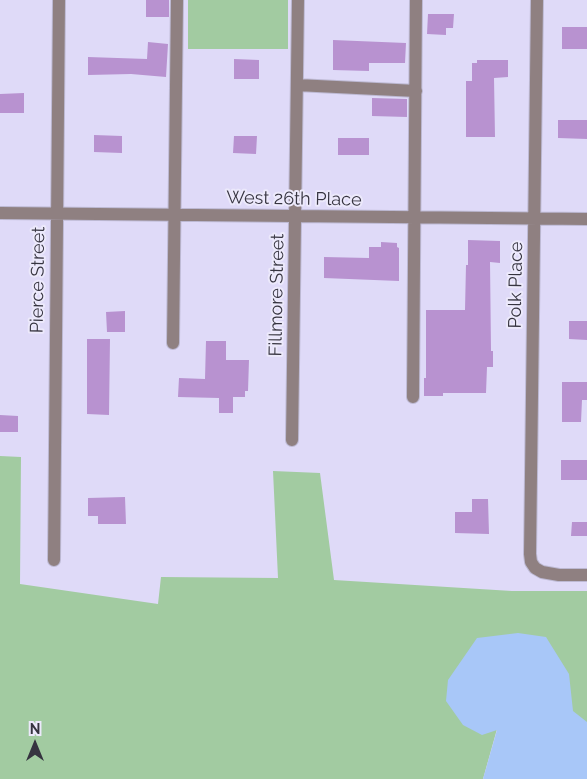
<!DOCTYPE html>
<html>
<head>
<meta charset="utf-8">
<style>
  body { margin:0 }
  #map { position:relative; width:587px; height:779px; overflow:hidden; background:#dfdaf8; font-family:Raleway,sans-serif }
  canvas { display:block }
  .north { position:absolute; left:10px; top:719px; width:50px; height:50px; -webkit-text-stroke:4px #ece9fb; paint-order:stroke; rotate:0deg; font-size:14px; font-weight:700; line-height:20px; text-align:center; color:#363440 }
  .north::after { content:''; display:block; margin:auto; width:18px; height:22px; background:#363440; clip-path:polygon(50% 0,100% 100%,50% 72%,0 100%) }
</style>
</head>
<body>
<div id="map">
<canvas width="587" height="779"></canvas>
<div class="north">N</div>
</div>
<script>
const ctx = document.querySelector('canvas').getContext('2d');
ctx.lineJoin = 'round';
function paint(path, color) { ctx.fillStyle = color; ctx.fill(path, 'evenodd'); }
const shape = rows => new Path2D(rows.map(r => 'M' + r).join(''));
function strokePath(path, color, width, dash) { ctx.strokeStyle = color; ctx.lineWidth = width; ctx.lineCap = dash ? 'butt' : 'round'; ctx.setLineDash(dash || []); ctx.stroke(path); }
function label(font, color, halo, rows, align = 'center') {
  ctx.font = font + ' Raleway,sans-serif'; ctx.lineWidth = 4; ctx.setLineDash([]); ctx.textBaseline = 'middle'; ctx.strokeStyle = halo; ctx.fillStyle = color; for (const [text, x, y, turn = 0] of rows) {
    ctx.save(); ctx.translate(x, y); ctx.rotate((+turn || 0) * Math.PI / 180); ctx.textAlign = isNaN(turn) ? turn : align; if (halo) ctx.strokeText(text, 0, 0); ctx.fillText(text, 0, 0); ctx.restore();
  }
}
const green = shape([
  [188,0,288,0,288,49,188,49],
  [0,456,21,457,20,584,158,604,161,577,278,578,273,471,320,473,334,580,512,591,587,591,587,770,497,729,483,779,0,779]
]);
const water = shape([
  [518,633,546,637,569,674,573,711,587,722,587,779,483,779,497,730,482,735,463,725,446,701,448,680,477,638]
]);
const building = shape([
  [146,0,169,0,169,17,146,17],
  [428,14,454,14,453,28,446,28,446,35,427,34],
  [562,27,587,27,587,49,562,49],
  [333,40,406,43,405,63,369,63,369,71,333,70],
  [148,42,168,44,166,77,131,74,88,75,88,57,147,59],
  [234,59,259,60,259,79,234,79],
  [477,60,508,60,508,77,494,78,495,137,466,137,466,81,472,81,472,63,477,63],
  [24,93,24,113,0,113,0,94],
  [372,98,407,99,407,117,372,116],
  [558,120,587,120,587,139,558,138],
  [94,135,122,136,122,153,94,152],
  [234,136,257,136,256,154,233,153],
  [338,138,369,138,369,155,338,155],
  [468,240,500,241,500,263,490,262,491,351,493,351,493,367,487,367,486,393,443,393,443,396,424,396,424,378,426,378,426,310,465,310,466,265,468,265],
  [381,242,397,243,397,247,399,248,399,281,324,278,324,257,369,258,369,247,381,247],
  [125,311,125,332,107,332,106,312],
  [569,321,587,321,587,340,569,339],
  [87,339,110,339,109,415,87,414],
  [206,341,226,341,226,360,249,360,248,391,245,391,245,397,233,397,233,413,219,413,219,398,178,397,179,378,205,379],
  [562,382,587,382,587,400,582,400,581,422,562,422],
  [0,415,18,416,18,432,0,432],
  [561,460,587,460,587,480,561,480],
  [125,497,126,524,98,524,98,516,88,516,88,498],
  [472,499,488,499,489,534,455,533,455,512,472,512],
  [572,522,587,522,587,536,571,536]
]);
const minor = shape([
  [537,0,530,554,531,562,535,568,542,572,559,575,587,575],
  [297,85,416,91],
  [0,213,587,219],
  [173,343,177,0],
  [413,397,416,0],
  [292,440,298,0],
  [54,560,59,0]
]);
const streetNames = [
  ["West 26th Place",294,199,1],
  ["Pierce Street",38,280,-89],
  ["Polk Place",516,285,-89],
  ["Fillmore Street",277,295,-89]
];
paint(green, '#a2cba1');
paint(water, '#a8c7f8');
paint(building, '#b892d0');
strokePath(minor, '#bdb9d3', 14);
strokePath(minor, '#8f8081', 12);
label('18px', '#363440', '#ece9fb', streetNames);
</script>
</body>
</html>
